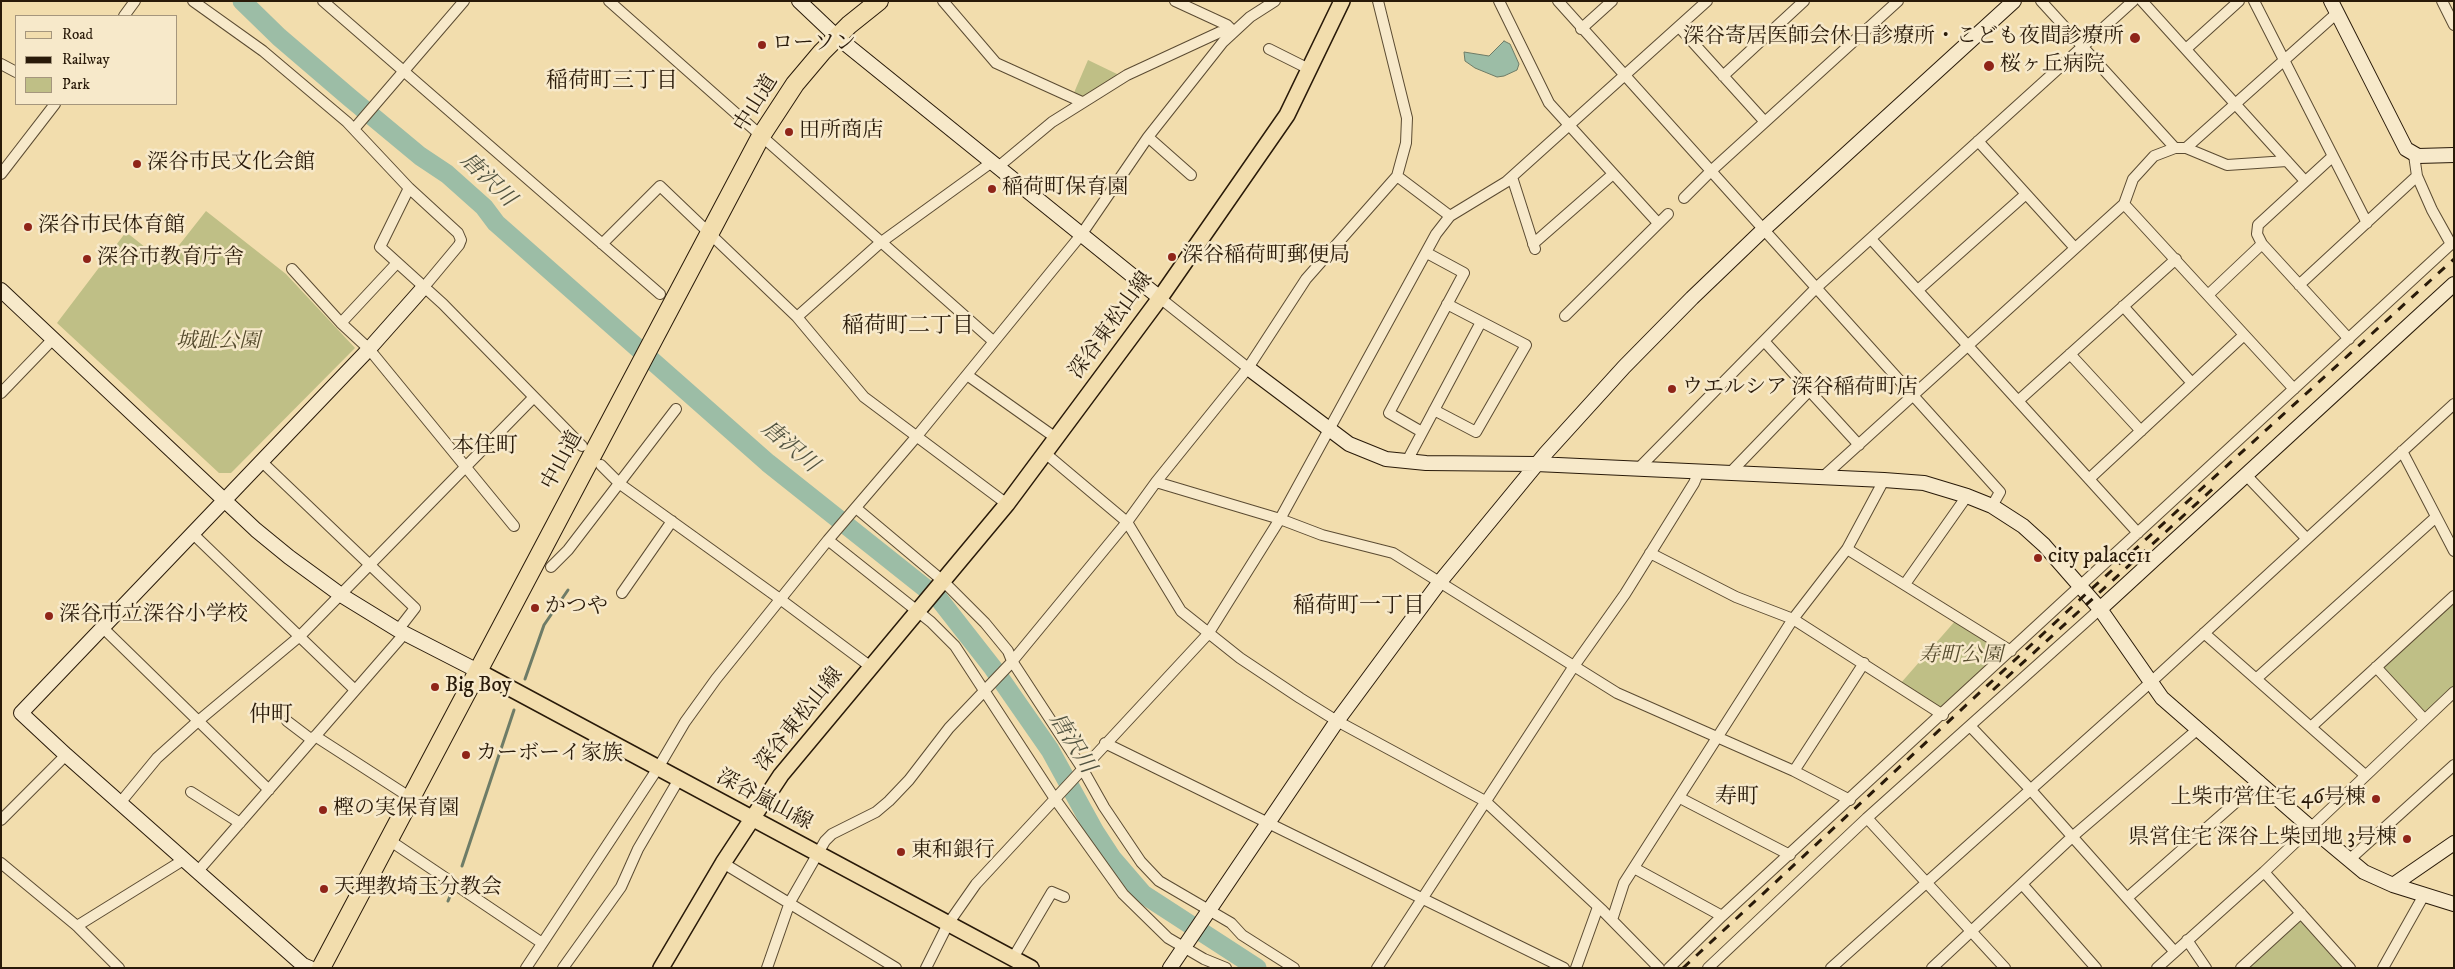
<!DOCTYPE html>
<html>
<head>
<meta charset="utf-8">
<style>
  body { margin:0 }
  #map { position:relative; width:2455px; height:969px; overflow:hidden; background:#f2ddad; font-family:"IM FELL DW Pica",serif }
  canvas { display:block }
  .frame { position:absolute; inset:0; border:2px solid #291a09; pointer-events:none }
  .legend { position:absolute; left:15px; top:15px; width:162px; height:90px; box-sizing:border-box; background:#f7e9ca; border:1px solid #a5967d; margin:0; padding:6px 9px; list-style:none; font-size:15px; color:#291a09 }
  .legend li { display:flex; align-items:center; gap:10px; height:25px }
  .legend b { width:25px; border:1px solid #a5967d }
</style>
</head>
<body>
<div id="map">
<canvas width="2455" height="969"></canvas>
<div class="frame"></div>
<ul class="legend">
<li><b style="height:6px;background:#f2ddad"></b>Road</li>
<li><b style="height:6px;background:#291a09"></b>Railway</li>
<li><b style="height:14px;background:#bfbf86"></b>Park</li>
</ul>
</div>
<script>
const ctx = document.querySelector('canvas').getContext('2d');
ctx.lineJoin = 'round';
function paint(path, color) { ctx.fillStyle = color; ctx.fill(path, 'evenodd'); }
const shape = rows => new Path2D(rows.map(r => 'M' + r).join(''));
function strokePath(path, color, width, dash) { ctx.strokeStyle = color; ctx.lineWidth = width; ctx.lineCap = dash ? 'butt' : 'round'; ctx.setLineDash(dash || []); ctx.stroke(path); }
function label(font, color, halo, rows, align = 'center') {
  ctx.font = font + ' "IM FELL DW Pica","Noto Serif JP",serif'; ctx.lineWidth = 5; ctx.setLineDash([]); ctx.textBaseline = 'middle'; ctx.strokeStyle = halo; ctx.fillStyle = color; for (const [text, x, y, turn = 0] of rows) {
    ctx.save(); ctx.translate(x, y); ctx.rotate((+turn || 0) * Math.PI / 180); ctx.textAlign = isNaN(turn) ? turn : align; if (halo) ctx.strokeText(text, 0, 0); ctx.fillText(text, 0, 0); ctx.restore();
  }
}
const green = shape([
  [1088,60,1117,74,1118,78,1085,98,1073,95],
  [206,211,286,274,355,348,231,473,219,473,57,323,126,232,165,263],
  [2454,596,2454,691,2424,719,2376,667],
  [1956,620,2006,651,1943,711,1900,684],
  [2299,916,2346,968,2244,968]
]);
const water = shape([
  [1504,41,1510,44,1519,64,1517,70,1504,76,1497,77,1475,68,1465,61,1464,52,1489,56,1504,41]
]);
const stream = shape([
  [525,679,544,625,568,590],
  [462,866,514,710],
  [448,901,453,889]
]);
const river = shape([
  [242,1,279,37,349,97,420,156,447,174,484,207,496,223,768,463,939,599,993,668,1050,750,1095,832,1112,858,1143,894,1257,968]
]);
const street = shape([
  [193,1,263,51,347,122,409,188,458,233,461,240,459,245,424,287],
  [323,1,660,294],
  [609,1,993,341],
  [943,1,996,63,1082,102],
  [1175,1,1227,25,1233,31],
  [1499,1,1549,103,1658,223],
  [1558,1,2000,492,1992,506],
  [2041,1,2175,148],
  [2142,1,2305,181],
  [2254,1,2367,223],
  [2442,1,2454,25],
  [124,16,135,1],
  [1679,27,1765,122],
  [1581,29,1612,1],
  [1269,49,1309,69],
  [2186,49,2239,1],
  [1,64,16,72],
  [1723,76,1804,1],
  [354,129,464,1],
  [1148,137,1191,175],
  [1978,141,2075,248],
  [2186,148,2337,13],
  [2332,157,2258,225,2257,234,2262,244,2349,339],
  [998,167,1052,122,1127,75,1220,32,1233,31],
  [1,174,55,104],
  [1397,176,1450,216],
  [1512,177,1535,249],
  [409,188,380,247,443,304,582,446],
  [1684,198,1711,171,1898,1],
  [2124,204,2294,389],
  [1871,239,2138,533],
  [602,244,660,186,797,317,864,397,1007,504],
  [1533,244,1613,174],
  [292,269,341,323,369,349,514,526],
  [2299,285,2417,176],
  [1918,290,2026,194],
  [2208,295,2262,244],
  [1160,298,1248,368],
  [2123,306,2192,383],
  [1565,316,1668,214],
  [797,317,880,243,992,162],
  [341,323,396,264],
  [1764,341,1859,445],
  [2070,354,2141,431],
  [967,375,1056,438],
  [1,393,54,338],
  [2018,401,2176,259],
  [1434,410,1476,432,1526,345,1447,304],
  [1422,432,1389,413,1464,273,1427,253],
  [2402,451,2454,551],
  [1045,453,1127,522,1181,611,1240,658,1300,698,1337,721,1485,801,1603,911,1659,968],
  [261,461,415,608,398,630],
  [1407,461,1481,322],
  [601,465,620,484,780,599,871,667],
  [1638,469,1816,288,2133,1],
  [1729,474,1809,391],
  [2245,474,2307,539],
  [1824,476,2124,204,2133,179,2154,156,2175,148,2186,148,2227,165,2287,161],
  [2089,479,2244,335],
  [1156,482,1280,519,1322,535,1393,553,1617,693,1794,771,1850,800],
  [856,508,943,581,985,623,1008,651,1012,661,1082,768,1104,807,1141,862,1159,881,1231,923,1242,935,1294,968],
  [192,533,355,690],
  [828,540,931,622,955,646,1055,799,1123,894,1168,938,1204,959,1226,968],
  [1847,549,2011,651],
  [1650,553,1736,597,1793,619,1943,715],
  [551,567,568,550,676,409],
  [1905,584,1967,496],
  [622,593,672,521],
  [102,627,269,790],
  [2204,633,2365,775],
  [2376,667,2424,719],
  [2256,679,2436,517],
  [287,721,312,740],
  [1970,726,2030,789,2174,951],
  [2311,727,2454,596],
  [315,736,411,798],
  [1105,743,1564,968],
  [1794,771,1864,663],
  [191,792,240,823],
  [1680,798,1790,855],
  [120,803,157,758,197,722,300,636,534,397],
  [1867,818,2005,968],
  [1,820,66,755],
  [389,840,542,943],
  [2349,860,2454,765],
  [1,863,77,926,119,968],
  [723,863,896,968],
  [1634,868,1722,916],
  [198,871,405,633],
  [2264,872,2350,968],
  [2022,884,2096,968],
  [2127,898,2260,781],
  [1612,920,1624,883,1793,619,1847,549,1884,480],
  [77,926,185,859],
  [2187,940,2206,968],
  [1013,958,1052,892,1064,897],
  [526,968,658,768,685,722,716,679,828,540,917,436,1081,235,1148,137,1223,42,1250,17,1275,1],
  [563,968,621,887,638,849,679,779],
  [767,968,790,902,825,841,832,834,876,812,889,801,909,780,949,728,1010,664,1127,522,1156,482,1248,368,1306,279,1397,176,1406,143,1407,118,1378,1],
  [926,968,948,924,976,884,1208,634,1280,519,1436,234,1450,216,1506,182,1707,1],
  [1377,968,1574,666,1625,594,1694,483,1699,471],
  [1576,968,1598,907],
  [1669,968,1722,916,2451,244,2432,210,2417,176,2414,155],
  [1708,968,1867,818,2100,609],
  [1831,968,2151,682,2454,404],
  [1932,968,2072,837,2198,729],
  [2157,968,2264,872,2454,692],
  [2241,968,2301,913],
  [2383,968,2424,895]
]);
const secondary = shape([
  [799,1,837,37,1160,298],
  [2331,1,2406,149,2418,156,2454,155],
  [1,290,256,530,289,557,341,595,398,630,478,671],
  [1248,368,1349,444,1386,459,1426,463,1536,464,1884,480,1924,483,1967,496,1992,506,2023,526,2044,545,2100,609,2162,698,2310,827,2364,872,2393,885,2454,904],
  [2100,609,2454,284],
  [2393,885,2454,843],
  [310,968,303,965,66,755,21,713,369,349,424,287],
  [1170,968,1337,721,1439,583,1546,453,1624,367,1692,298,1763,230,2014,1]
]);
const primary = shape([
  [478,671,1031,968],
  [661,968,723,863,781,775,1007,504,1160,298,1287,115,1342,1]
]);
const highway = shape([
  [321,968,761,136,795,84,822,52,849,25,879,1]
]);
const rail = shape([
  [1993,690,2218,484],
  [1683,968,2087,593,2454,259]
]);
const markers = [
  [2135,38,6,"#8f2418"],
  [762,45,5,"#8f2418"],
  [1989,66,6,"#8f2418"],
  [789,132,5,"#8f2418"],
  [137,164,5,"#8f2418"],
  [992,189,5,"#8f2418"],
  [28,227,5,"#8f2418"],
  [1172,257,5,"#8f2418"],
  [87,259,5,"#8f2418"],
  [1672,389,5,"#8f2418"],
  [2038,558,5,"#8f2418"],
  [535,608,5,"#8f2418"],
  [49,616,5,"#8f2418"],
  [435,687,5,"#8f2418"],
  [466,755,5,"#8f2418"],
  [2376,799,5,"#8f2418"],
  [323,810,5,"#8f2418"],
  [2407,839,5,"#8f2418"],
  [901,852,5,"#8f2418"],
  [324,889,5,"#8f2418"]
];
const poiNames = [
  ["深谷寄居医師会休日診療所・こども夜間診療所",2124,38,"right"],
  ["ローソン",772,45],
  ["桜ヶ丘病院",2000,66],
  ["田所商店",799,132],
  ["深谷市民文化会館",147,164],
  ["稲荷町保育園",1002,189],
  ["深谷市民体育館",38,227],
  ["深谷稲荷町郵便局",1182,257],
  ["深谷市教育庁舎",97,259],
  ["ウエルシア 深谷稲荷町店",1682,389],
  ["city palace11",2048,558],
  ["かつや",545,608],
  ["深谷市立深谷小学校",59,616],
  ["Big Boy",445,687],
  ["カーボーイ家族",476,755],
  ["上柴市営住宅 46号棟",2366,799,"right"],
  ["樫の実保育園",333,810],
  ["県営住宅 深谷上柴団地 3号棟",2397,839,"right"],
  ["東和銀行",911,852],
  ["天理教埼玉分教会",334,889]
];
const streetNames = [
  ["中山道",757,104,-58],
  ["深谷東松山線",1112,326,-54],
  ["中山道",563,461,-62],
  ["深谷東松山線",800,720,-51],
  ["深谷嵐山線",764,801,28]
];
const parkNames = [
  ["城趾公園",218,343],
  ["寿町公園",1961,657]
];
const neighbourhoodNames = [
  ["稲荷町三丁目",612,82],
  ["稲荷町二丁目",908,327],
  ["本住町",485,447],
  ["稲荷町一丁目",1359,607],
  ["仲町",271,716],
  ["寿町",1737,798]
];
const waterNames = [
  ["唐沢川",487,181,44],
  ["唐沢川",789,448,40],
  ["唐沢川",1071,744,58]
];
paint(green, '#bfbf86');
paint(water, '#9cbda6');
strokePath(water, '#6e7c67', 1);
strokePath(stream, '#6e7c67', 3);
strokePath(river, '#9cbda6', 19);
strokePath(street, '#5b4b32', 12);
strokePath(secondary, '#291a09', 16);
strokePath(primary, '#291a09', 18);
strokePath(highway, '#291a09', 20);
strokePath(street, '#f7e9ca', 10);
strokePath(secondary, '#f7e9ca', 14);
strokePath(primary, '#f2ddad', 15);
strokePath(highway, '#f2ddad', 18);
strokePath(rail, '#291a09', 3, [9, 9]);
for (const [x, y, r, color] of markers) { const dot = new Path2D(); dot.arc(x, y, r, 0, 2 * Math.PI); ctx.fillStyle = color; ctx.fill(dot); strokePath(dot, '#f7e9ca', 2); }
label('21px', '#291a09', '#f7e9ca', poiNames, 'left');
label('21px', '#291a09', '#f7e9ca', streetNames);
label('italic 21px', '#564c2e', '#f7e9ca', parkNames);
label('22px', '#291a09', '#f7e9ca', neighbourhoodNames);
label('italic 22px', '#515340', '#f7e9ca', waterNames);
</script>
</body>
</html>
